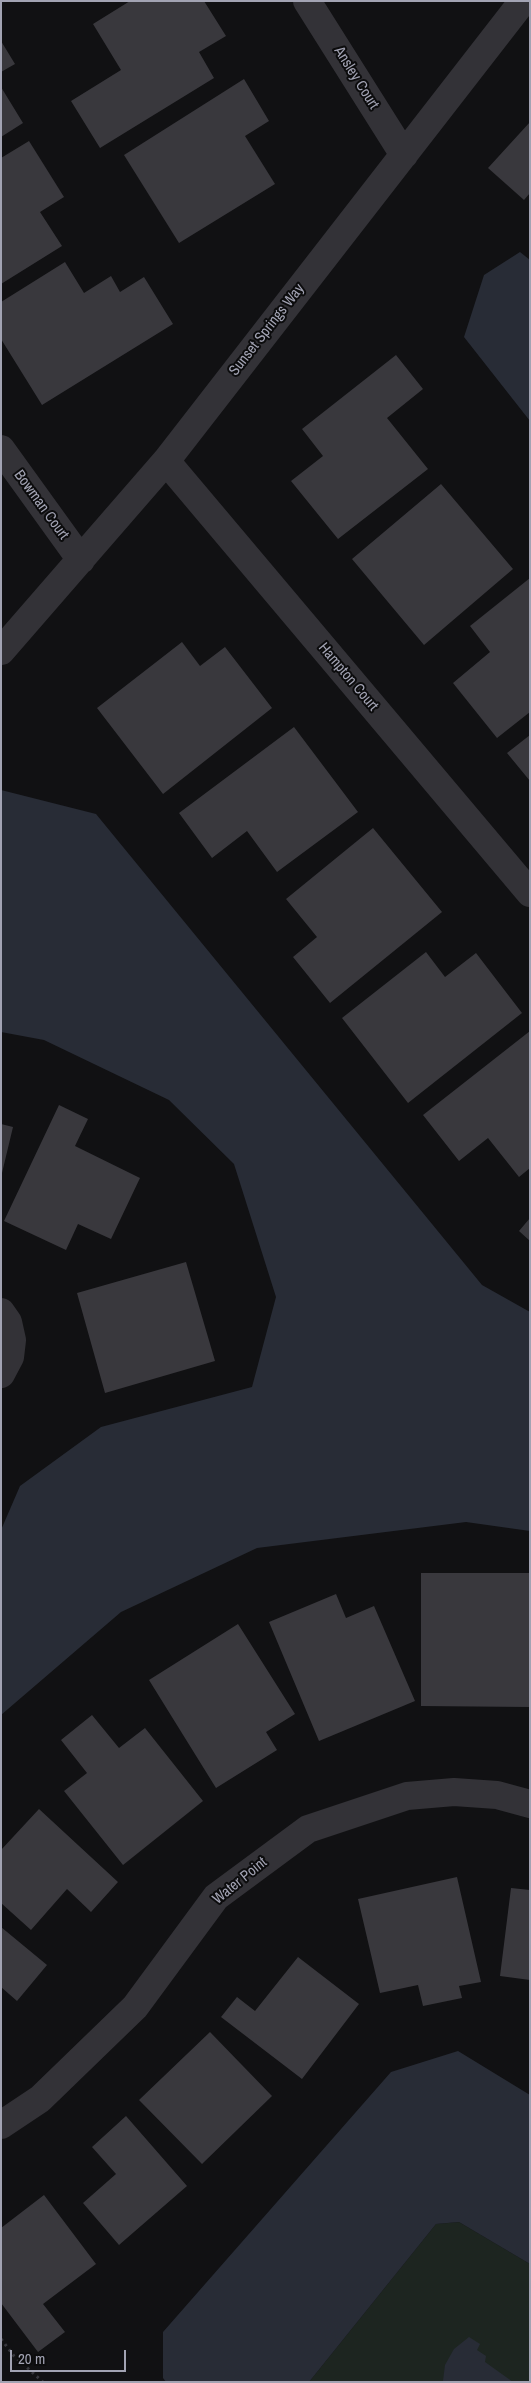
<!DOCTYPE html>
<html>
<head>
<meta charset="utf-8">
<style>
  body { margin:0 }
  #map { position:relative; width:531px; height:2383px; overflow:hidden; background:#111113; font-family:"Archivo Narrow",sans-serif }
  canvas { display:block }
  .frame { position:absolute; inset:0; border:2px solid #a2a3b3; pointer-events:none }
  .scale { position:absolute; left:10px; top:2350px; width:116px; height:22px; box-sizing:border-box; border:2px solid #a2a3b3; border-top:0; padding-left:6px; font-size:15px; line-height:18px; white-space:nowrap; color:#a2a3b3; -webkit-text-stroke:4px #0c0c0d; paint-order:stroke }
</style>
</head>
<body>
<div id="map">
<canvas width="531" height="2383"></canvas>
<div class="frame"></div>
<div class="scale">20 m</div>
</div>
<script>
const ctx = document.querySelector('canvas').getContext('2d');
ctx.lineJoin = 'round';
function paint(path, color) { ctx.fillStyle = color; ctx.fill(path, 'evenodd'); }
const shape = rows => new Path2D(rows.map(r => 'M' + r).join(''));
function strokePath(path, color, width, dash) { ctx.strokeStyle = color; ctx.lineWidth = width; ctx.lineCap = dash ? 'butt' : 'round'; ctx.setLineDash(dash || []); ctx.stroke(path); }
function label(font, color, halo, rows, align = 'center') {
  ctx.font = font + ' "Archivo Narrow",sans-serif'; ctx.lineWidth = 4; ctx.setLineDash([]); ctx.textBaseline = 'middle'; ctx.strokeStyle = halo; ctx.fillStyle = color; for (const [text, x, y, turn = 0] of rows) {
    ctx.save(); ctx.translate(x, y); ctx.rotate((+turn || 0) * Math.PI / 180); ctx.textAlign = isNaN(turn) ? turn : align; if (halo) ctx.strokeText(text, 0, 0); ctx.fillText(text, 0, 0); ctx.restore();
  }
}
const green = shape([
  [459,2222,530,2264,530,2382,309,2382,436,2224]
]);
const water = shape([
  [520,252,530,260,530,421,464,337,484,275],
  [1,790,96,814,482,1285,530,1312,530,1531,466,1522,257,1548,121,1612,1,1715,1,1530,20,1486,101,1427,252,1387,276,1297,234,1164,169,1100,44,1040,1,1032],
  [458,2051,530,2095,530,2264,459,2222,436,2224,309,2382,166,2382,163,2378,163,2332,391,2072],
  [469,2337,480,2344,477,2350,486,2356,485,2362,513,2382,443,2381,445,2365,454,2349]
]);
const building = shape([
  [130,1,204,1,226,36,199,52,214,78,100,148,71,101,121,70,93,24],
  [1,41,15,64,1,72],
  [244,79,269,121,245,136,275,184,179,243,124,155],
  [1,87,23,123,1,137],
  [530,122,530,193,524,200,488,168],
  [29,141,64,197,40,212,62,246,1,284,1,158],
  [65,262,84,293,111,276,120,292,144,277,173,324,42,405,1,339,1,302],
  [396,355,423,389,387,418,428,469,338,539,291,481,323,456,302,429],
  [441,484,513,569,424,645,352,559],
  [530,578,530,712,497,738,453,683,490,652,470,626],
  [182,642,200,666,225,647,272,708,163,794,97,708],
  [294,727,358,812,277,872,247,831,212,858,179,813],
  [530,735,530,781,507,753],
  [373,828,442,912,330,1003,293,957,317,937,286,899],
  [426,952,445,977,476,953,522,1013,408,1103,342,1018],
  [530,1031,530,1168,519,1177,488,1138,459,1161,423,1115],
  [59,1105,88,1119,75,1146,140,1178,111,1239,78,1224,66,1250,4,1221],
  [1,1124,13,1127,2,1173,1,1172],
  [530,1218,530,1241,519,1231],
  [186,1262,215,1361,105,1393,77,1293],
  [421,1573,529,1573,529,1707,421,1706],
  [336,1594,346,1618,374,1606,415,1701,319,1741,269,1622],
  [238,1624,295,1714,266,1732,277,1750,216,1788,149,1680],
  [92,1715,119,1748,145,1728,203,1801,123,1865,64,1791,87,1773,61,1740],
  [39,1809,118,1882,91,1912,67,1889,31,1930,1,1903,1,1850],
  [457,1877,481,1982,459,1986,462,1998,423,2006,418,1985,380,1993,358,1899],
  [511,1888,530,1890,530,1980,500,1976],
  [1,1927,47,1965,17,2001,1,1987],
  [298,1957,359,2004,302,2079,221,2017,237,1997,255,2011],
  [210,2032,272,2096,202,2164,139,2100],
  [126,2116,187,2186,119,2245,83,2203,116,2174,92,2147],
  [44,2195,96,2264,43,2304,65,2332,38,2352,1,2303,1,2228]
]);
const path = shape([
  [1,2339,14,2356,43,2382]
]);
const street = shape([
  [307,1,404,155],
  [1,449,81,560],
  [166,461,530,893],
  [1,651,166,461,523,1],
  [1,1312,8,1322,12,1340,10,1357,1,1374],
  [1,2125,40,2099,135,2007,216,1897,308,1829,407,1796,454,1792,497,1795,530,1804]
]);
const streetNames = [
  ["Ansley Court",356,78,58],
  ["Sunset Springs Way",267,330,-52],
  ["Bowman Court",41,505,54],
  ["Hampton Court",348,677,50],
  ["Water Point",240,1881,-39]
];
paint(green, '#1d2520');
paint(water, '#282c36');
paint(building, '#39383d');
strokePath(path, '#38383e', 3, [2.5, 4]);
strokePath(street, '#333237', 28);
label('15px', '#a2a3b3', '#0c0c0d', streetNames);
</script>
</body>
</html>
